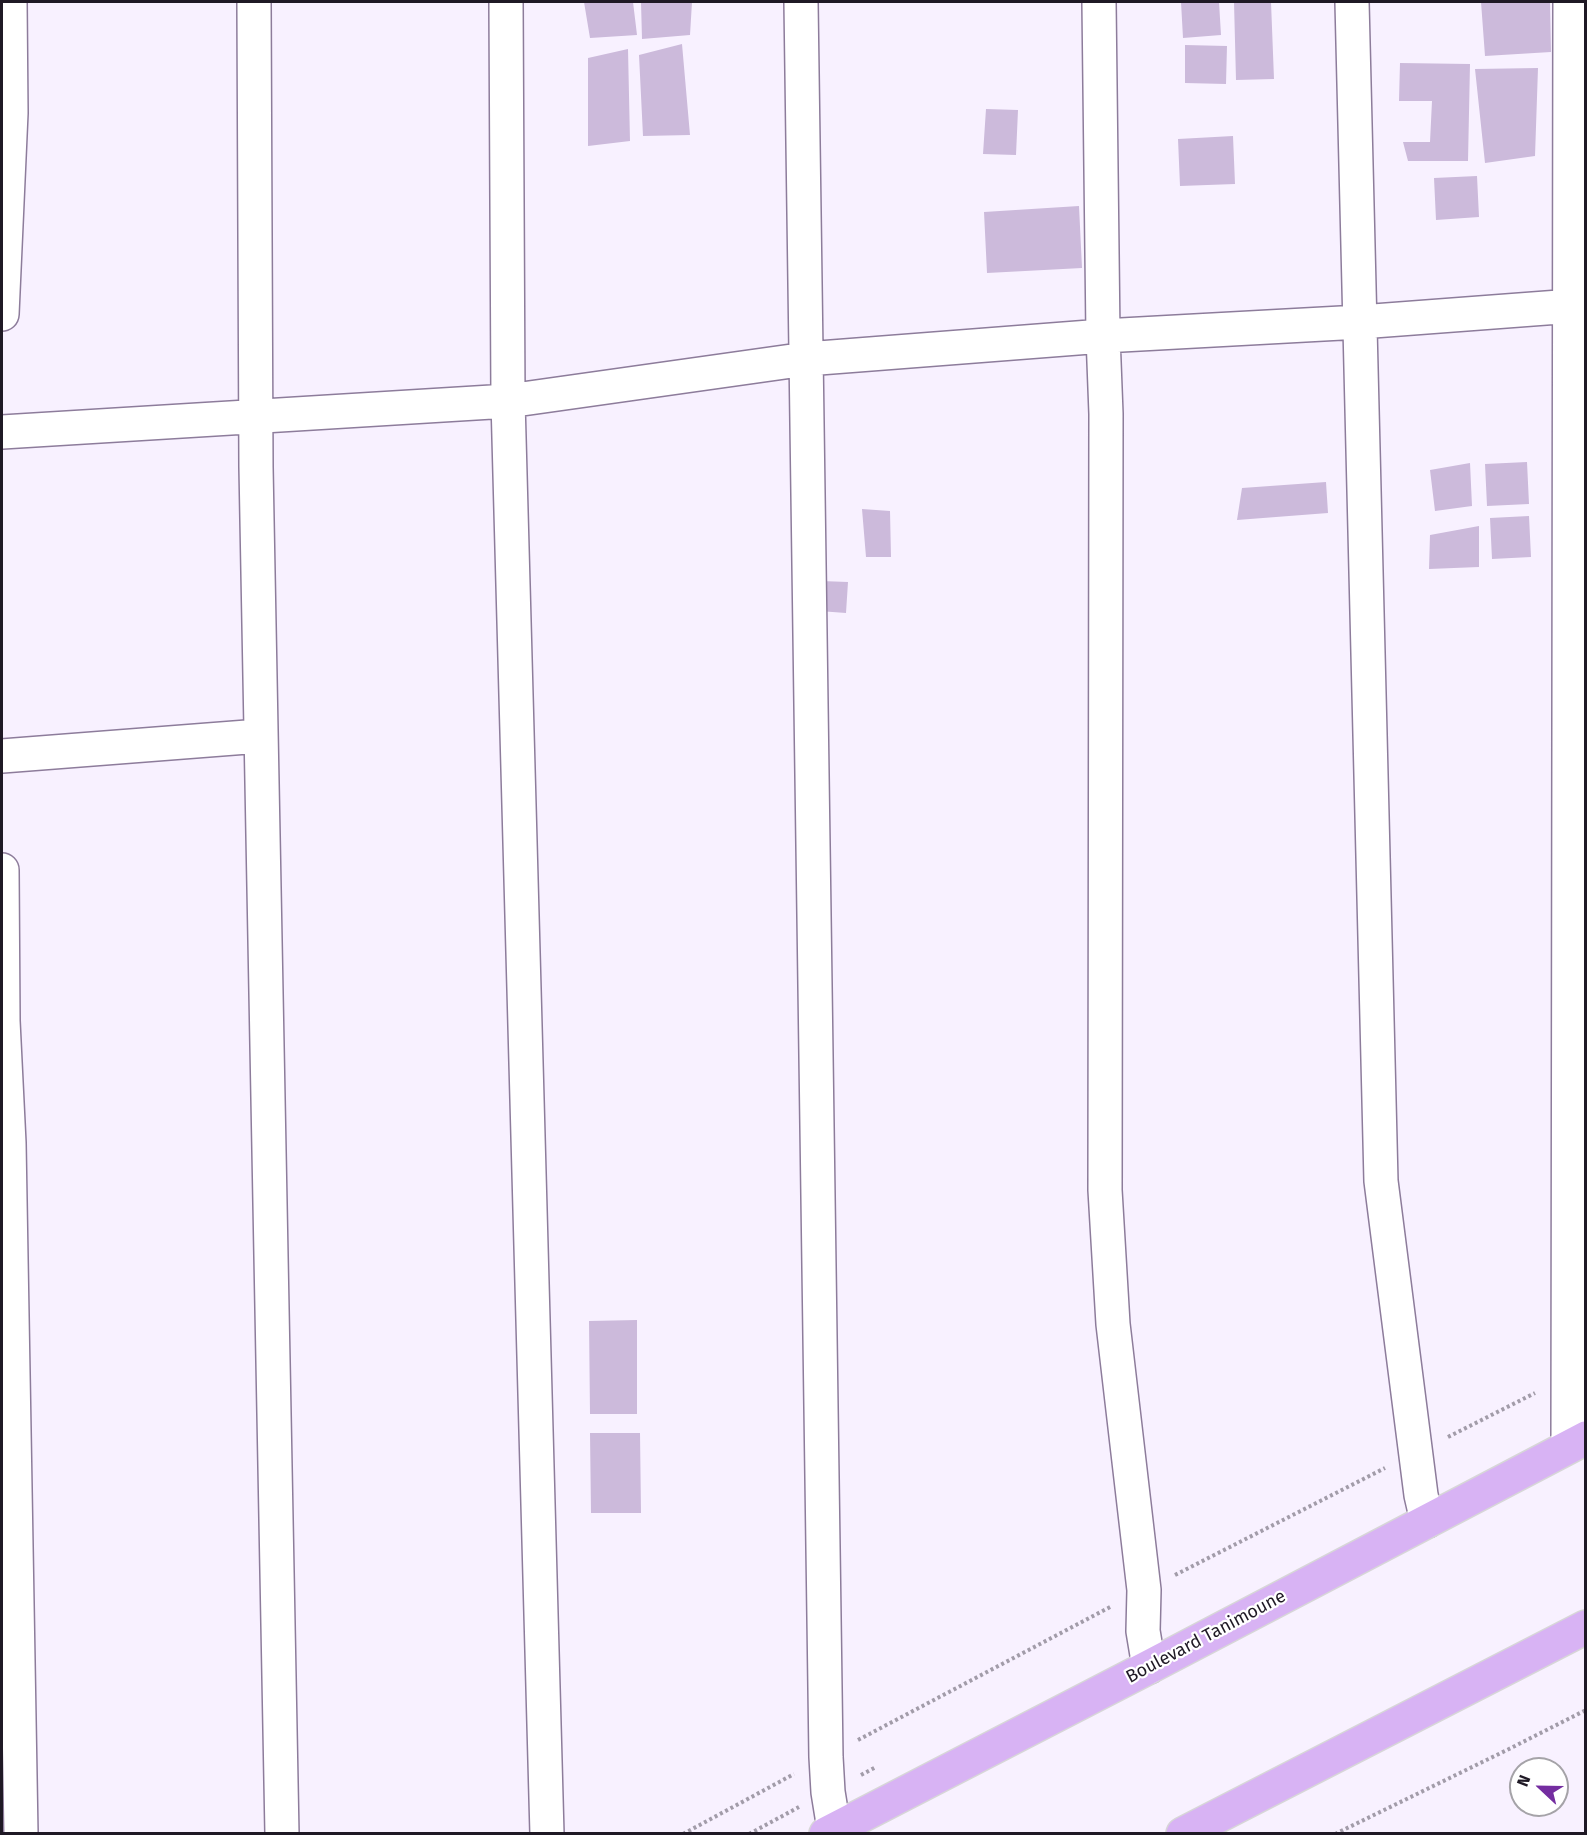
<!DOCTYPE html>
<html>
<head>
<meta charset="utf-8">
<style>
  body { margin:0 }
  #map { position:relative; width:1587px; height:1835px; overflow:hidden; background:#f8f1ff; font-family:"Fira Sans",sans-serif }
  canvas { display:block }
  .frame { position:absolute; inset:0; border:3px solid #1f1925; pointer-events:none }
  .north { position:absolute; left:1509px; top:1757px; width:60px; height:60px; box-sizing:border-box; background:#fff; border:2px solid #a5a3a8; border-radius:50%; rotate:292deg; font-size:16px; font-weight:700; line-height:24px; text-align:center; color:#1f1925 }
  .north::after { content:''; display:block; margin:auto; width:21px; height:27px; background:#742da0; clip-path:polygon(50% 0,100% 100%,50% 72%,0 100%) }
</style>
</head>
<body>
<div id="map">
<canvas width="1587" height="1835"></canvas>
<div class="frame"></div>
<div class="north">N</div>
</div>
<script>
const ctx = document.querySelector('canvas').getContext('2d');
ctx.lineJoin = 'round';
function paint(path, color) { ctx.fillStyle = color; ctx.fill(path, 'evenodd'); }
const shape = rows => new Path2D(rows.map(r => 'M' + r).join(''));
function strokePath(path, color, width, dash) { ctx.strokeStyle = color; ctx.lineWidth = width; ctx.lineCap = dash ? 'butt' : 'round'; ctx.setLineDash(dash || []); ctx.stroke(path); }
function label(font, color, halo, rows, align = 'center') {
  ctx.font = font + ' "Fira Sans",sans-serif'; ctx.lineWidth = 4.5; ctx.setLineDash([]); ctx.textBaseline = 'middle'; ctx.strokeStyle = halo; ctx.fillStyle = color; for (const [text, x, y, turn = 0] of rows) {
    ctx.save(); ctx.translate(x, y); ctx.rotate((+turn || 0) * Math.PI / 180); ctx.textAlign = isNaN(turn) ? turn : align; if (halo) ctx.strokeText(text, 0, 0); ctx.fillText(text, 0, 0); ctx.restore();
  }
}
const building = shape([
  [584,2,633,2,637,35,590,38],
  [641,2,692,2,690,35,642,39],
  [1181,2,1219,2,1221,35,1183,38],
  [1234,2,1271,2,1274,79,1236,80],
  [1481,2,1550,2,1551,52,1485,56],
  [682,44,690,135,643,136,639,55],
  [1185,45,1227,46,1226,84,1185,83],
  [628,49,630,141,588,146,588,58],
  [1400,63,1470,64,1468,161,1408,161,1403,142,1430,142,1432,101,1399,101],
  [1538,68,1535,156,1485,163,1475,69],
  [986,109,1018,110,1016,155,983,154],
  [1233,136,1235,184,1180,186,1178,139],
  [1477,176,1479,217,1436,220,1434,178],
  [1079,206,1082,268,987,273,984,212],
  [1527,462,1529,504,1487,506,1485,464],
  [1470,463,1472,506,1435,511,1430,470],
  [1326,482,1328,513,1237,520,1242,488],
  [862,509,890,511,891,557,866,557],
  [1529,516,1531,557,1492,559,1490,518],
  [1479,526,1479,567,1429,569,1430,535],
  [821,581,848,582,846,613,819,611],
  [637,1320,637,1414,590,1414,589,1321],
  [590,1433,640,1433,641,1513,591,1513]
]);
const path = shape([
  [1448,1437,1535,1393],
  [1175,1575,1385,1468],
  [858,1740,1112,1606],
  [861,1775,876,1767],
  [683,1834,794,1774],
  [749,1834,799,1807],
  [1335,1834,1509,1749,1586,1710]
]);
const street = shape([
  [254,2,256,467,282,1834],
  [506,2,508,401,547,1834],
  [801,2,826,1757,828,1792,834,1829],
  [1099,2,1103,336,1106,414,1105,1190,1113,1324,1144,1590,1143,1631,1149,1667],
  [1352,2,1381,1181,1421,1495,1427,1521],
  [2,314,11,113,10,2],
  [2,432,508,401,806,359,1103,336,1360,322,1586,305],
  [2,756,260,736],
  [2,870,3,1021,9,1143,21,1834],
  [1568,1446,1570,2]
]);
const primary = shape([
  [826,1834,1149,1667,1586,1438],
  [1183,1834,1586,1627]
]);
const streetNames = [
  ["Boulevard Tanimoune",1206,1637,-28]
];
paint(building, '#ccbadb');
strokePath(street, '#8d7c9b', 36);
strokePath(primary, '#d7d6d8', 36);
strokePath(path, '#a29ca9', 4, [3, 3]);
strokePath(street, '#fff', 33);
strokePath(primary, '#d8b3f4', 33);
label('18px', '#1f1925', '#fff', streetNames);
</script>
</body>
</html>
